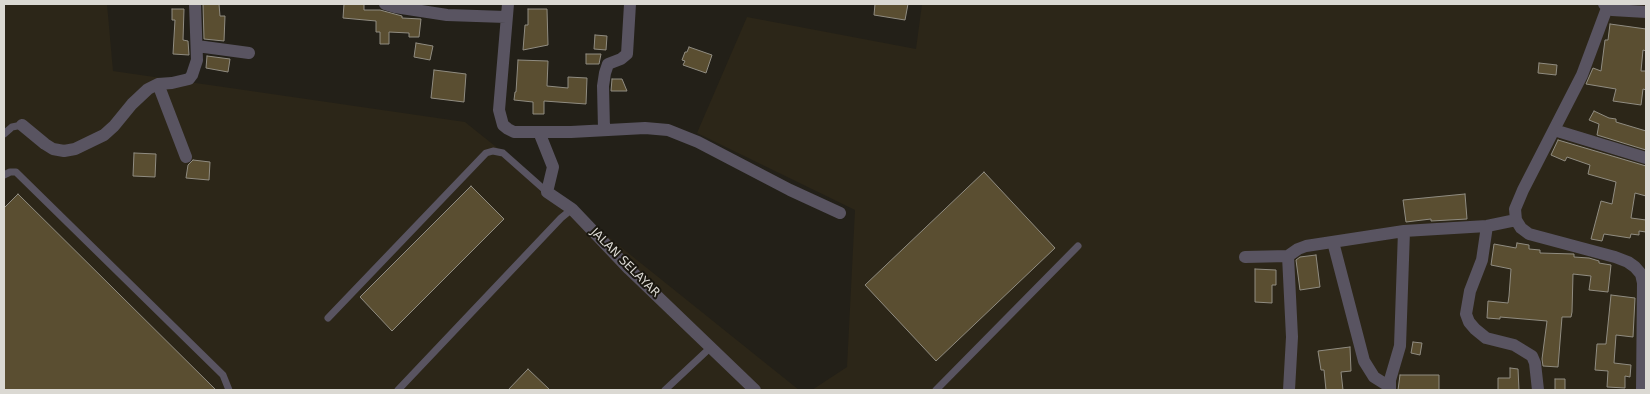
<!DOCTYPE html>
<html>
<head>
<meta charset="utf-8">
<style>
  body { margin:0 }
  #map { position:relative; width:1650px; height:394px; overflow:hidden; background:#232018; font-family:"DejaVu Sans",sans-serif }
  canvas { display:block }
  .frame { position:absolute; inset:0; border:5px solid #dbd9d3; pointer-events:none }
</style>
</head>
<body>
<div id="map">
<canvas width="1650" height="394"></canvas>
<div class="frame"></div>
</div>
<script>
const ctx = document.querySelector('canvas').getContext('2d');
ctx.lineJoin = 'round';
function paint(path, color) { ctx.fillStyle = color; ctx.fill(path, 'evenodd'); }
const shape = rows => new Path2D(rows.map(r => 'M' + r).join(''));
function strokePath(path, color, width, dash) { ctx.strokeStyle = color; ctx.lineWidth = width; ctx.lineCap = dash ? 'butt' : 'round'; ctx.setLineDash(dash || []); ctx.stroke(path); }
function label(font, color, halo, rows, align = 'center') {
  ctx.font = font + ' "DejaVu Sans",sans-serif'; ctx.lineWidth = 4; ctx.setLineDash([]); ctx.textBaseline = 'middle'; ctx.strokeStyle = halo; ctx.fillStyle = color; for (const [text, x, y, turn = 0] of rows) {
    ctx.save(); ctx.translate(x, y); ctx.rotate((+turn || 0) * Math.PI / 180); ctx.textAlign = isNaN(turn) ? turn : align; if (halo) ctx.strokeText(text, 0, 0); ctx.fillText(text, 0, 0); ctx.restore();
  }
}
const built = shape([
  [4,4,107,4,113,71,465,122,799,390,4,390],
  [922,4,1646,4,1646,390,812,390,847,367,855,210,697,133,747,17,916,49]
]);
const building = shape([
  [203,4,219,4,220,16,225,16,224,41,204,39,203,4],
  [344,4,364,4,364,10,380,10,402,16,402,18,421,19,419,37,409,37,409,33,389,32,389,44,380,44,380,32,376,32,376,21,343,18,344,4],
  [875,4,908,4,905,20,874,15,875,4],
  [172,9,184,9,183,40,188,41,189,55,173,54,175,20,172,20,172,9],
  [528,9,547,9,548,45,523,50,525,25,528,25,528,9],
  [1610,24,1646,29,1646,51,1643,50,1641,71,1646,71,1646,90,1643,89,1641,105,1613,101,1616,89,1586,84,1593,68,1601,71,1605,40,1608,40,1610,24],
  [595,35,607,36,606,50,594,49,595,35],
  [416,43,433,46,430,60,414,57,416,43],
  [689,47,712,55,706,73,683,65,685,61,682,60,685,52,687,52,689,47],
  [586,54,601,54,599,64,586,64,586,54],
  [207,56,230,59,228,72,206,68,207,56],
  [518,60,548,61,547,86,568,88,568,77,587,78,586,104,544,101,544,114,533,114,533,102,514,100,515,92,516,92,518,60],
  [1539,63,1557,65,1556,75,1538,73,1539,63],
  [434,70,466,74,464,102,431,98,434,70],
  [612,79,622,79,627,91,611,91,612,79],
  [1594,111,1609,118,1616,119,1616,122,1646,131,1646,150,1597,135,1599,124,1589,120,1594,111],
  [1558,140,1646,166,1646,196,1635,193,1631,218,1646,220,1646,232,1639,231,1639,235,1631,234,1630,238,1604,234,1602,241,1591,239,1601,201,1612,204,1616,182,1588,174,1590,165,1567,157,1565,161,1551,155,1558,140],
  [134,153,156,154,155,177,133,176,134,153],
  [193,160,210,162,209,180,186,178,188,165,193,160],
  [984,172,1055,248,936,361,865,285,984,172],
  [471,186,504,219,392,331,360,297,471,186],
  [18,194,216,390,4,390,4,208,18,194],
  [1465,194,1467,219,1431,221,1431,219,1406,222,1403,200,1465,194],
  [1517,243,1529,245,1529,249,1540,250,1540,253,1574,254,1574,257,1589,258,1599,261,1599,263,1611,265,1608,292,1589,290,1591,276,1573,274,1572,312,1571,317,1562,317,1558,367,1543,366,1542,359,1547,321,1500,317,1500,319,1487,318,1488,301,1508,303,1509,296,1511,269,1491,265,1494,244,1516,248,1517,243],
  [1316,255,1320,287,1300,290,1296,260,1300,257,1316,255],
  [1255,269,1276,270,1276,285,1272,285,1272,303,1255,302,1255,269],
  [1611,295,1635,298,1633,337,1616,335,1614,363,1631,365,1630,377,1625,376,1625,388,1607,387,1608,371,1595,370,1597,344,1606,344,1611,295],
  [1413,342,1422,343,1420,355,1411,353,1413,342],
  [1350,347,1351,371,1341,372,1343,390,1326,390,1324,370,1321,370,1318,351,1350,347],
  [1510,368,1518,369,1519,390,1498,390,1498,378,1510,378,1510,368],
  [528,369,550,390,508,390,528,369],
  [1400,375,1439,375,1439,390,1398,390,1400,375],
  [1555,379,1565,379,1565,390,1555,390,1555,379]
]);
const service = shape([
  [4,134,12,127,22,125],
  [4,175,10,172,16,172,18,174,223,375,229,390],
  [328,318,486,153,493,151,503,153,547,192],
  [398,390,561,218,572,209],
  [665,390,711,347],
  [936,390,1078,246]
]);
const minor = shape([
  [385,4,395,7,447,15,506,17],
  [508,4,499,110,503,125,508,129,514,132,571,132,645,128,668,130,698,142,790,190,840,213],
  [1604,4,1607,8,1612,10,1646,12],
  [1607,8,1582,75,1523,190,1515,209,1516,220,1521,228,1529,234,1615,257,1628,262,1635,267,1641,274,1643,283,1642,390],
  [197,46,249,53],
  [158,84,186,157],
  [22,125,45,144,53,149,64,151,75,149,104,135,114,126,132,104,148,89,158,84,172,83,189,79,192,75,197,60,195,4],
  [604,129,603,86,605,73,608,64,621,59,627,54,630,4],
  [1554,130,1646,158],
  [539,132,553,167,547,192,572,209,629,269,755,390],
  [1487,226,1482,260,1470,291,1466,314,1469,322,1475,329,1486,338,1514,345,1532,356,1535,363,1538,390],
  [1333,242,1364,361,1374,377,1390,387],
  [1288,256,1292,337,1289,390],
  [1245,257,1288,256,1298,249,1306,246,1404,231,1487,226,1516,220],
  [1390,390,1390,380,1400,346,1404,231]
]);
const streetNames = [
  ["JALAN SELAYAR",625,263,45]
];
paint(built, '#2c2618');
paint(building, '#5a4e31');
strokePath(building, '#908c81', 1);
strokePath(service, '#595461', 7);
strokePath(minor, '#595461', 12);
label('12px', '#dbd9d3', '#1a170f', streetNames);
</script>
</body>
</html>
